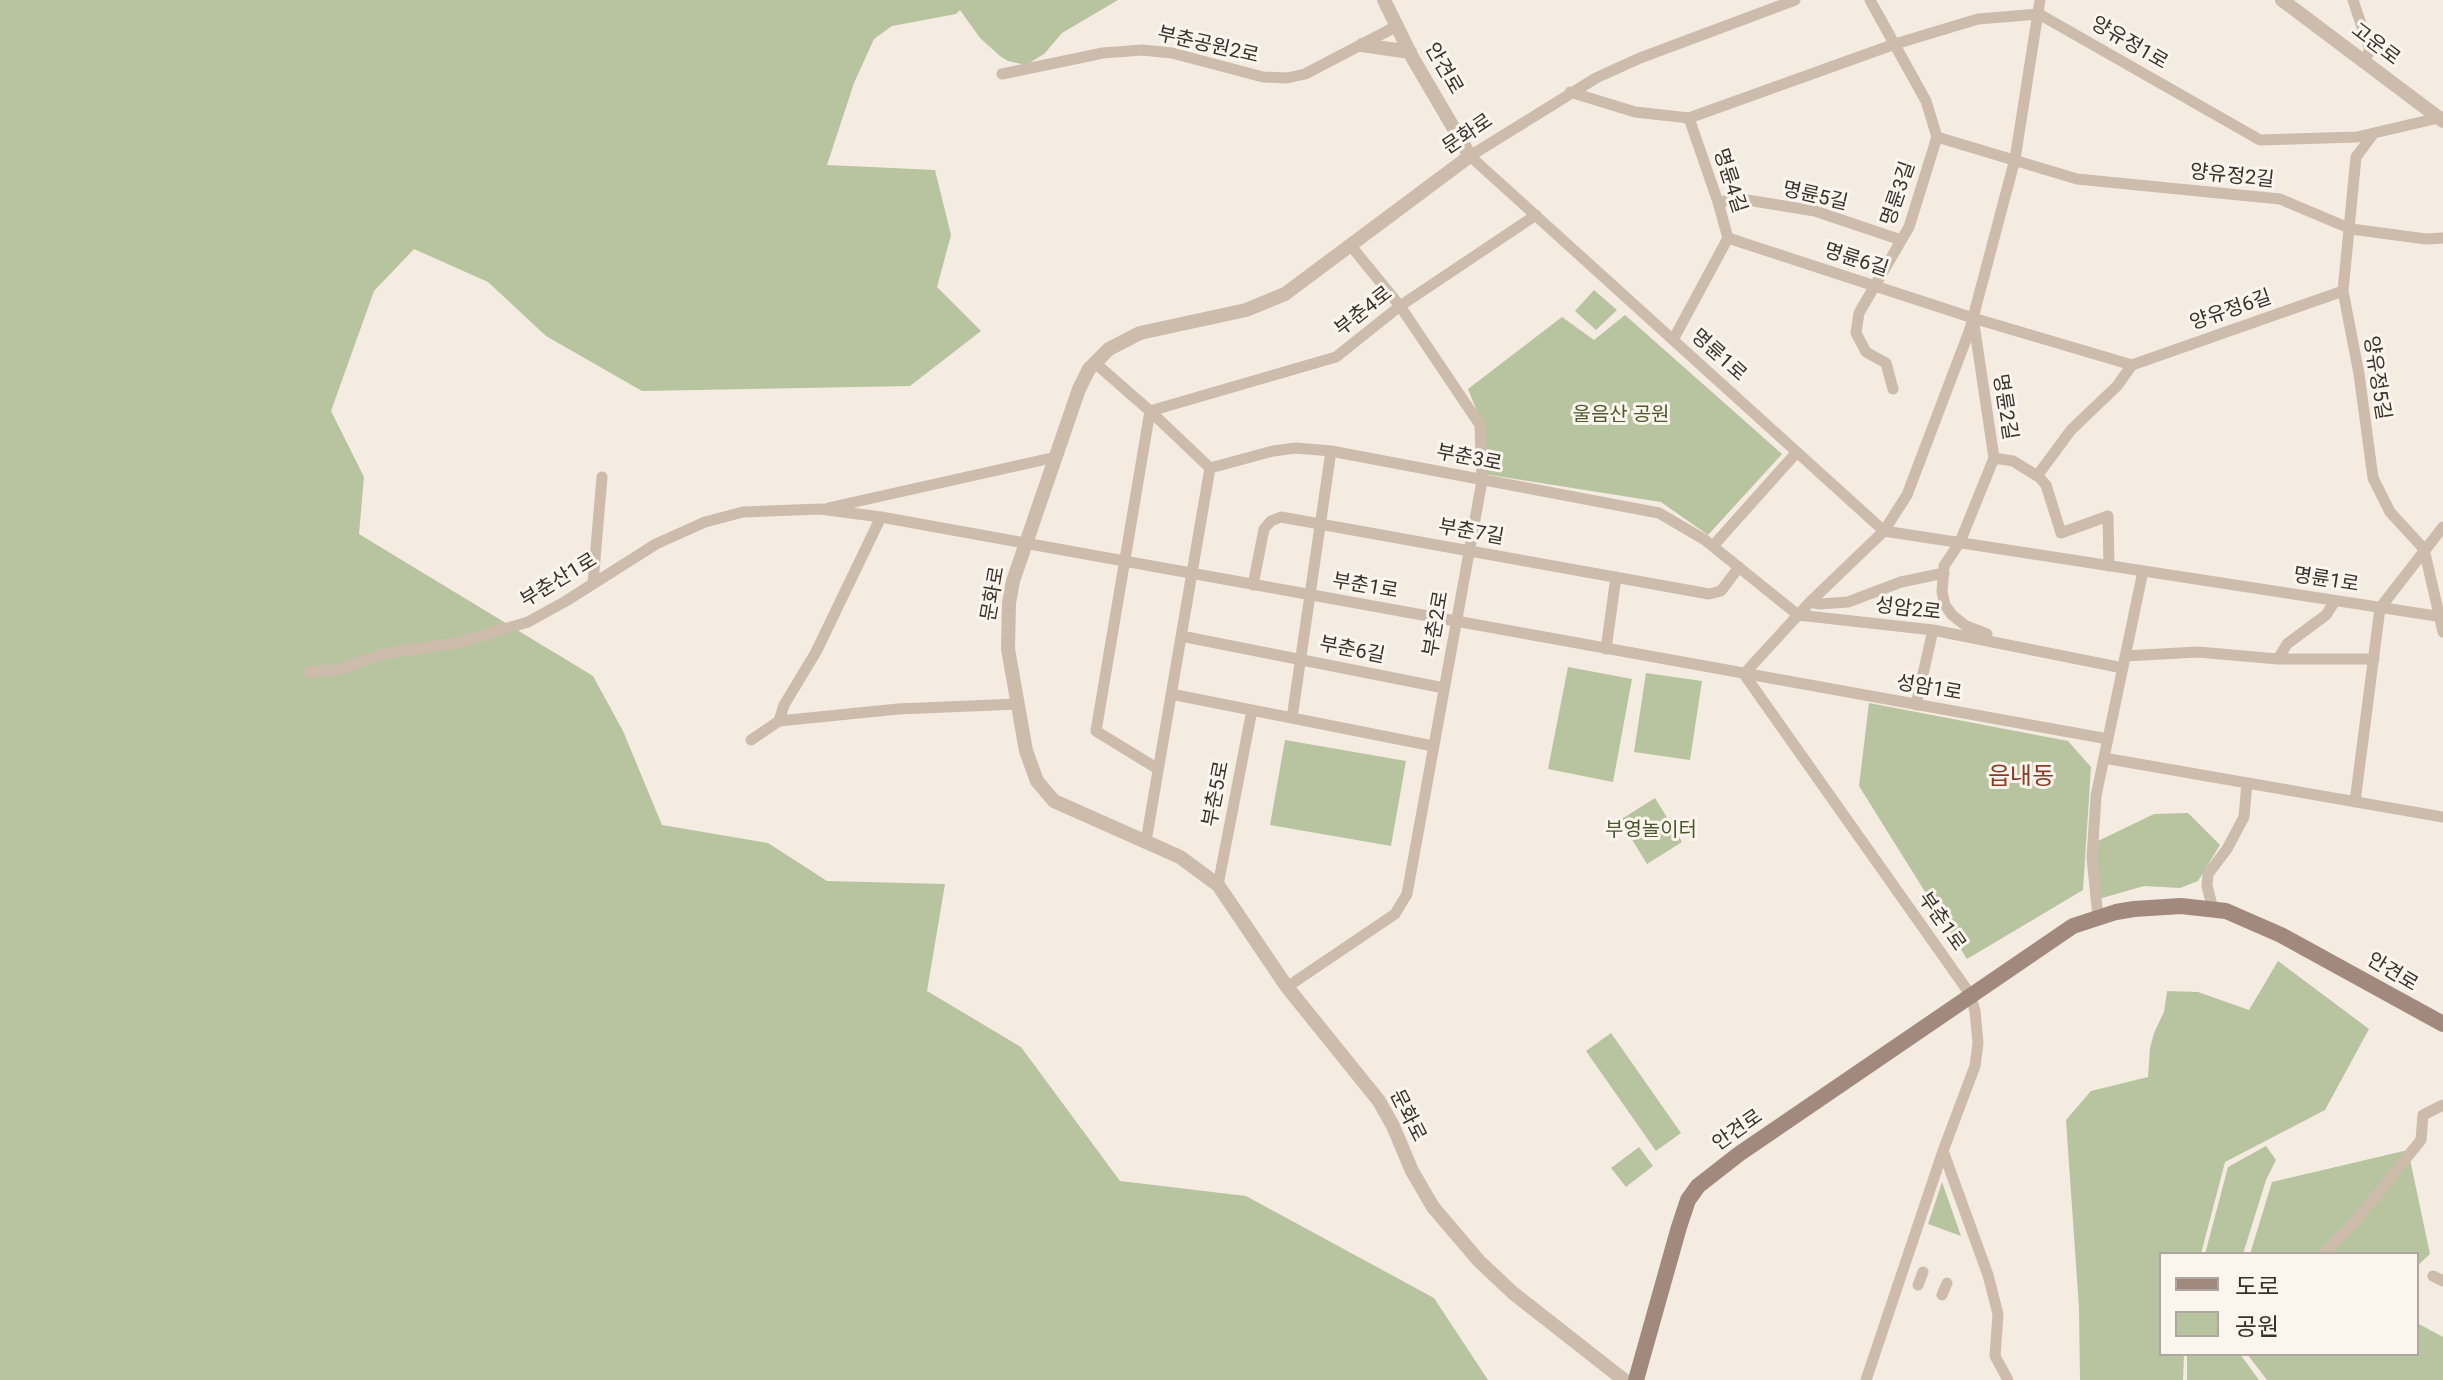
<!DOCTYPE html>
<html>
<head>
<meta charset="utf-8">
<style>
  body { margin:0 }
  #map { position:relative; width:2443px; height:1380px; overflow:hidden; background:#f4ebe1; font-family:Roboto,"Noto Sans KR",sans-serif }
  canvas { display:block }
  .legend { position:absolute; left:2159px; top:1252px; width:260px; height:104px; box-sizing:border-box; background:#fbf5ee; border:2px solid #aea6a0; margin:0; padding:10px 14px; list-style:none; font-size:24px; color:#3b302b }
  .legend li { display:flex; align-items:center; gap:16px; height:40px }
  .legend b { width:40px; border:2px solid #aea6a0 }
</style>
</head>
<body>
<div id="map">
<canvas width="2443" height="1380"></canvas>
<ul class="legend">
<li><b style="height:10px;background:#a18a7d"></b>도로</li>
<li><b style="height:22px;background:#b8c4a0"></b>공원</li>
</ul>
</div>
<script>
const ctx = document.querySelector('canvas').getContext('2d');
ctx.lineJoin = 'round';
function paint(path, color) { ctx.fillStyle = color; ctx.fill(path, 'evenodd'); }
const shape = rows => new Path2D(rows.map(r => 'M' + r).join(''));
function strokePath(path, color, width, dash) { ctx.strokeStyle = color; ctx.lineWidth = width; ctx.lineCap = dash ? 'butt' : 'round'; ctx.setLineDash(dash || []); ctx.stroke(path); }
function label(font, color, halo, rows, align = 'center') {
  ctx.font = font + ' Roboto,"Noto Sans KR",sans-serif'; ctx.lineWidth = 6; ctx.setLineDash([]); ctx.textBaseline = 'middle'; ctx.strokeStyle = halo; ctx.fillStyle = color; for (const [text, x, y, turn = 0] of rows) {
    ctx.save(); ctx.translate(x, y); ctx.rotate((+turn || 0) * Math.PI / 180); ctx.textAlign = isNaN(turn) ? turn : align; if (halo) ctx.strokeText(text, 0, 0); ctx.fillText(text, 0, 0); ctx.restore();
  }
}
const green = shape([
  [0,0,1118,0,1062,33,1044,54,1026,65,1008,61,1000,56,980,38,960,10,956,14,892,26,874,39,854,83,827,165,935,170,951,235,937,287,981,331,910,386,642,391,546,336,488,282,414,249,374,291,331,411,364,477,359,534,593,676,623,731,662,825,768,843,827,881,945,884,927,991,1021,1047,1120,1181,1246,1196,1434,1298,1488,1380,0,1380],
  [1594,290,1617,310,1596,330,1575,311],
  [1625,315,1782,454,1708,535,1661,502,1484,474,1484,429,1468,389,1562,317,1594,340],
  [1568,667,1632,679,1613,782,1548,769],
  [1646,673,1702,681,1690,760,1634,752],
  [1869,703,2068,741,2091,767,2083,890,1967,959,1859,786],
  [1285,740,1406,761,1391,846,1270,825],
  [1655,798,1682,842,1647,864,1620,820],
  [2188,813,2220,845,2198,881,2180,888,2144,886,2095,900,2096,842,2154,814],
  [2278,961,2369,1029,2325,1110,2225,1162,2201,1254,2161,1254,2161,1354,2184,1354,2183,1380,2080,1380,2079,1308,2066,1120,2091,1091,2148,1077,2150,1048,2154,1033,2164,1012,2167,991,2198,992,2249,1010],
  [1611,1033,1681,1133,1656,1151,1586,1051],
  [2266,1146,2276,1160,2266,1180,2243,1254,2205,1254,2228,1167],
  [1639,1147,1653,1166,1626,1187,1611,1168],
  [2408,1150,2430,1254,2417,1266,2417,1254,2250,1254,2272,1182],
  [1942,1182,1961,1236,1928,1224],
  [2417,1323,2443,1337,2443,1380,2267,1380,2247,1354,2417,1354],
  [2187,1354,2240,1354,2259,1380,2187,1380]
]);
const minor = shape([
  [1795,0,1640,58,1596,78,1470,156,1884,531,2443,617],
  [1870,0,1926,101,1937,137,1909,227,1859,313,1856,333,1866,352,1886,363,1893,389],
  [2353,0,2370,51,2363,61],
  [1002,74,1103,53,1142,50,1172,53,1263,77,1287,78,1305,74,1397,26],
  [1570,92,1635,112,1689,118,1895,44,1978,19,2039,14,2260,140,2357,137,2442,117],
  [2374,133,2356,157,2343,291,2359,374,2373,478,2390,512,2424,549,2443,632],
  [1937,137,2077,179,2280,199,2351,229,2426,239,2443,238],
  [1718,202,1741,199,1815,211,1901,240],
  [1728,238,1973,318,2132,365,2343,291],
  [1974,324,1994,458,1960,542,1944,566,1942,592,1945,605,1952,615,1966,626,1987,634],
  [1673,340,1728,238,1718,202,1689,118],
  [1094,362,1150,411,1210,468],
  [1994,458,2013,461,2039,477,2046,485,2061,533,2108,516,2109,566],
  [2037,476,2071,430,2117,386,2132,365],
  [828,508,1056,457],
  [1713,546,1797,452],
  [593,583,602,477],
  [1253,585,1264,529,1271,521,1281,517,1709,594,1721,591,1739,567],
  [1810,602,1820,604,1848,602,1901,582,1944,573],
  [1181,636,1444,688],
  [1606,649,1616,577],
  [2125,656,2198,652,2278,659,2374,659],
  [2278,659,2287,644,2326,615,2335,601],
  [309,672,340,669,383,654,457,643,528,622,566,601,656,544,705,522,743,512,820,509,881,517,2108,739],
  [1744,674,1970,994,1975,1011,1978,1043,1975,1066,1943,1151,1866,1380],
  [1744,674,1810,602,1884,531,1907,495,1970,329,2015,159,2040,0],
  [1171,694,1433,746],
  [1916,705,1933,630],
  [1292,718,1331,451],
  [779,721,898,709,1018,704],
  [751,740,779,721,784,705,816,652,881,517],
  [2104,758,2443,817],
  [1158,769,1096,731,1150,411,1336,357,1400,306,1536,215],
  [2355,802,2380,608,2443,527],
  [1146,841,1210,468,1273,451,1296,448,1331,451,1659,513,1705,540,1798,615,1933,630,2123,668],
  [1218,885,1252,710],
  [2213,909,2207,886,2208,874,2227,849,2244,817,2247,783],
  [2098,917,2092,858,2096,796,2143,571],
  [1287,987,1395,914,1407,894,1482,481,1480,425,1400,306,1351,246],
  [1943,1151,1988,1275,1998,1314,1995,1356,2008,1380],
  [2323,1254,2354,1223,2421,1140,2423,1115,2443,1105],
  [2433,1276,2443,1281],
  [1918,1285,1923,1272],
  [1942,1295,1947,1283]
]);
const tertiary = shape([
  [1384,0,1412,57,1470,156,1285,294,1246,310,1140,333,1109,349,1089,369,1079,389,1013,581,1009,603,1008,649,1026,751,1037,781,1054,801,1180,857,1218,885,1287,987,1379,1101,1393,1126,1412,1171,1433,1207,1479,1261,1513,1293,1624,1380],
  [2282,0,2443,121],
  [1362,45,1410,52]
]);
const secondary = shape([
  [1636,1380,1679,1227,1688,1200,1698,1186,1739,1154,2073,926,2116,912,2134,909,2181,906,2226,911,2281,935,2443,1024]
]);
const streetNames = [
  ["양유정1로",2129,44,30],
  ["고운로",2375,45,37],
  ["부춘공원2로",1208,46,13],
  ["안견로",1443,69,60],
  ["문화로",1468,135,-34],
  ["양유정2길",2232,177,6],
  ["명륜4길",1729,181,72],
  ["명륜3길",1899,194,-71],
  ["명륜5길",1815,197,13],
  ["명륜6길",1856,261,18],
  ["양유정6길",2231,311,-19],
  ["부춘4로",1364,312,-38],
  ["명륜1로",1718,356,42],
  ["양유정5길",2376,378,81],
  ["명륜2길",2004,407,81],
  ["부춘3로",1469,459,11],
  ["부춘7길",1471,533,10],
  ["부춘산1로",559,581,-31],
  ["명륜1로",2326,581,9],
  ["부춘1로",1365,587,10],
  ["문화로",994,594,-80],
  ["성암2로",1908,610,7],
  ["부춘2로",1437,624,-80],
  ["부춘6길",1352,651,11],
  ["성암1로",1929,689,10],
  ["부춘5로",1217,794,-79],
  ["부춘1로",1941,922,55],
  ["안견로",2392,973,31],
  ["문화로",1407,1116,63],
  ["안견로",1738,1131,-35]
];
const parkNames = [
  ["울음산 공원",1621,416],
  ["부영놀이터",1651,831]
];
const quarterNames = [
  ["읍내동",2021,778]
];
paint(green, '#b8c4a0');
strokePath(minor, '#cdbbac', 11);
strokePath(tertiary, '#cdbbac', 14);
strokePath(secondary, '#a18a7d', 16);
label('20px', '#3b302b', '#fbf5ee', streetNames);
label('20px', '#4a5a2e', '#fbf5ee', parkNames);
label('24px', '#8c3b22', '#fbf5ee', quarterNames);
</script>
</body>
</html>
